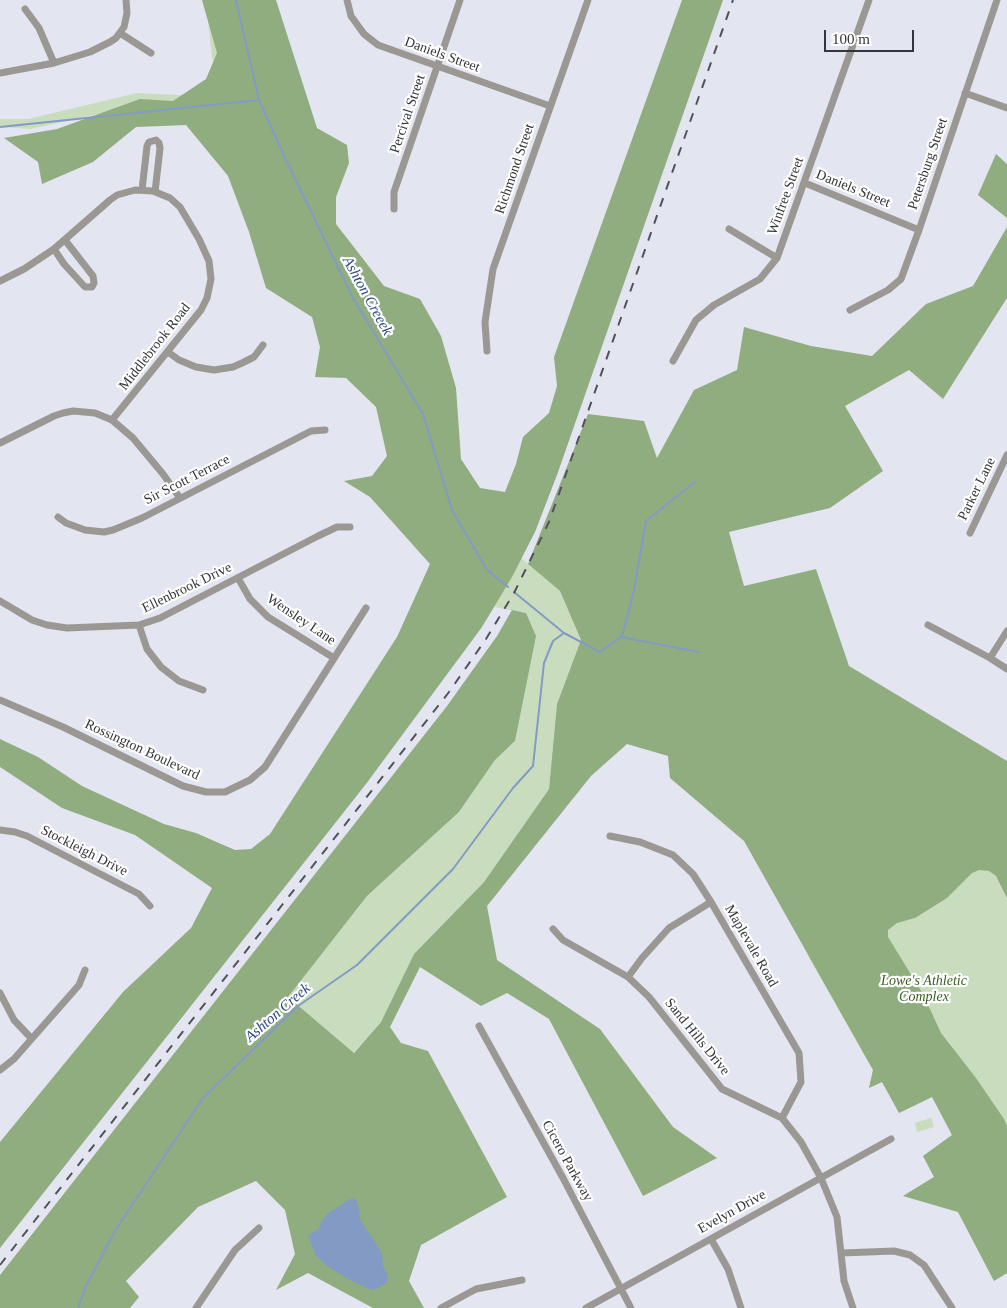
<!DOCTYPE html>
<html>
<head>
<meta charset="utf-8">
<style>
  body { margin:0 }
  #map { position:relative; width:1007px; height:1308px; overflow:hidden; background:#e3e5f1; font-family:Georgia,serif }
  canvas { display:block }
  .scale { position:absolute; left:824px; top:30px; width:90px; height:22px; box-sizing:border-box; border:2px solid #34353a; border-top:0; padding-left:6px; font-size:15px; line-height:18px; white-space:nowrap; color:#34353a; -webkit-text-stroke:4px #fff; paint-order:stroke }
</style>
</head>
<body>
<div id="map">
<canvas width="1007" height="1308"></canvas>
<div class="scale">100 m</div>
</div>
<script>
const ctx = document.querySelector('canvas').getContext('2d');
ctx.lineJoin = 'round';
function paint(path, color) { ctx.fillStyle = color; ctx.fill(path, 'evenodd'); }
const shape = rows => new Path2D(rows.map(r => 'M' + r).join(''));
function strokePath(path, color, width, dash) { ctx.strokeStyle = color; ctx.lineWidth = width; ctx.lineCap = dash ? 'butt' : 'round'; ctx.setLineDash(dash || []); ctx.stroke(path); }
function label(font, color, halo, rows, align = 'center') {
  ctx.font = font + ' Georgia,serif'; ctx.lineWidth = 4.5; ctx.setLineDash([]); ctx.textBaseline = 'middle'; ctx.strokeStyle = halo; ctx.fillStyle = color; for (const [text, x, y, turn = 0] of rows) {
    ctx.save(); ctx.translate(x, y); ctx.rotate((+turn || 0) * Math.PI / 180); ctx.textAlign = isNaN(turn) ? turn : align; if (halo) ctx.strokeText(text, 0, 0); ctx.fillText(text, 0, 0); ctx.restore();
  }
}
const green = shape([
  [206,0,326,231,444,445,506,545,560,591,581,640,557,704,549,789,484,882,414,954,381,1022,353,1053,287,997,367,896,459,812,495,760,515,741,526,613,478,604,421,494,222,86,212,58],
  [137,93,219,97,140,105,30,129,0,127,0,119,28,119],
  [995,856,1007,876,1007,1273,994,1281,958,1212,903,1196,934,1177,923,1156,952,1135,932,1097,899,1113,882,1082,869,1088,873,1070,808,956],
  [931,1118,934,1127,917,1132,915,1123]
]);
const forest = shape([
  [202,0,276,0,317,128,347,145,349,163,336,197,336,224,384,286,420,299,441,336,456,388,461,459,480,488,505,492,516,464,523,437,549,413,557,386,554,357,682,0,723,0,557,475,535,532,512,577,482,627,366,784,0,1248,0,1142,123,992,191,928,212,888,135,835,62,808,0,767,0,739,38,757,82,786,164,824,196,833,235,850,251,849,270,834,397,637,430,564,370,497,344,481,372,476,387,456,376,407,346,378,315,377,320,347,312,317,266,288,249,232,228,176,186,125,136,127,93,162,42,184,38,162,4,138,57,129,140,99,173,101,206,79,217,53],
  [996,154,1007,164,1007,218,978,195],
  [1007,227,1007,298,943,399,909,370,845,406,883,471,830,508,729,532,744,586,816,569,849,666,1007,761,1007,898,996,876,989,871,979,870,972,873,947,898,915,918,897,923,888,930,888,937,923,994,941,1033,976,1078,1004,1119,1007,1126,1007,1273,994,1281,958,1212,903,1196,934,1177,923,1156,952,1135,932,1097,899,1113,882,1082,869,1088,873,1070,744,841,670,778,668,756,627,744,591,776,487,906,497,960,600,1029,673,1127,717,1158,643,1196,549,1019,507,993,481,1006,420,967,390,1027,401,1043,428,1051,507,1197,421,1245,409,1281,424,1308,373,1308,308,1273,276,1290,295,1254,285,1210,256,1181,198,1207,126,1281,139,1297,130,1308,0,1308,0,1275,447,706,497,636,512,610,526,613,536,636,515,741,495,760,459,812,367,896,288,997,354,1053,381,1022,414,954,484,882,549,789,557,704,581,640,560,591,528,564,588,414,644,421,657,458,694,390,737,370,744,327,811,346,872,356,926,304,973,286]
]);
const water = shape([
  [350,1199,355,1199,358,1204,360,1219,382,1253,383,1267,388,1275,387,1282,379,1288,371,1290,348,1279,327,1266,315,1255,308,1235,319,1229,321,1222,327,1214]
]);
const stream = shape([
  [236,0,259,100,286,160,353,298,423,414,452,510,487,570,508,587],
  [0,127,259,100],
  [514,592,564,633,600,652,621,637,699,652],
  [622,636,633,595,646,521,695,482],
  [78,1308,86,1286,115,1231,203,1098,298,1006,357,965,453,869,513,788,533,766,544,663,553,641,564,633]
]);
const street = shape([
  [347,0,351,16,364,34,378,45,550,106],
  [25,9,39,28,54,63],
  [120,33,151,53],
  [0,73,54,63,90,52,110,42,116,38,124,27,127,13,126,0],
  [965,93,1007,108],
  [805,183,919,230],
  [142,190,147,146,149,142,156,140,159,143,160,148,155,192],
  [394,209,394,192,460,0],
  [729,229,777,258],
  [54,249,64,264,85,287,92,287,94,283,93,276,65,240],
  [0,281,24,269,54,249,110,200,117,195,135,190,153,191,170,198,180,207,199,239,209,261,211,279,207,298,201,310,112,420],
  [850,310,888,290,901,279,919,230,997,0],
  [487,351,485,322,493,269,588,0],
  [168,352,179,360,196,367,214,370,233,367,242,363,254,357,263,345],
  [673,361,696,320,714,305,760,279,777,258,869,0],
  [0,443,54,416,63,413,73,411,95,413,112,420,133,438,163,474,180,498],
  [58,517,66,523,85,530,104,532,113,530,142,518,311,431,325,430],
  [970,533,1007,455],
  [238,578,250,599,268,617,334,658],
  [0,601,32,620,47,625,67,628,139,625,160,618,318,536,337,527,350,527],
  [139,625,147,649,161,667,179,681,203,690],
  [928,625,990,658,1007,669],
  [990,658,1007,631],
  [0,700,63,727,183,786,206,792,225,792,250,780,265,767,366,608],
  [0,830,15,832,27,836,139,894,150,906],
  [610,836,640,842,673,855,693,874,711,902,799,1053,801,1082,782,1118],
  [553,929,563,940,628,977,649,997,722,1089,782,1118,801,1142,821,1178,837,1217,844,1281,853,1308],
  [628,977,642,958,669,928,711,902],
  [0,993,14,1020,31,1038],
  [479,1026,563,1178,631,1308],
  [0,1070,14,1059,79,985,85,970],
  [711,1239,728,1269,741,1308],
  [842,1253,894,1251,910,1255,924,1265,952,1308],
  [196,1308,235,1250,259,1228],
  [441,1308,476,1289,522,1280],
  [586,1308,891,1139]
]);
const rail = shape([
  [0,1265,449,692,486,639,514,593,549,522,733,0]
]);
const streetNames = [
  ["Daniels Street",442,55,20],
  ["Percival Street",408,114,-71],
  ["Petersburg Street",928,164,-71],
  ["Richmond Street",515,169,-71],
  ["Daniels Street",853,189,22],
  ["Winfree Street",786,196,-70],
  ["Middlebrook Road",155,347,-52],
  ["Sir Scott Terrace",187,480,-27],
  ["Parker Lane",977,489,-64],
  ["Ellenbrook Drive",187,588,-26],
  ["Wensley Lane",301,620,34],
  ["Rossington Boulevard",142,750,25],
  ["Stockleigh Drive",84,851,27],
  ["Maplevale Road",751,946,60],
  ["Sand Hills Drive",697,1037,51],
  ["Cicero Parkway",567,1161,61],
  ["Evelyn Drive",732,1212,-29]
];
const parkNames = [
  ["Lowe's Athletic",924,981],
  ["Complex",924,997]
];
const waterNames = [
  ["Ashton Creeek",367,296,61],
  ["Ashton Creek",278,1013,-41]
];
paint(green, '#c9ddbe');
paint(forest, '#90ad80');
paint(water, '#839ac5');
strokePath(stream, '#839ac5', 2);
strokePath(street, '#9b9894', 7);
strokePath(rail, '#515359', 2, [9, 9]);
label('14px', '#34353a', '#fff', streetNames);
label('italic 14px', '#385d1f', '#fff', parkNames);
label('italic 15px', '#2c4880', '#fff', waterNames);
</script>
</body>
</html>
